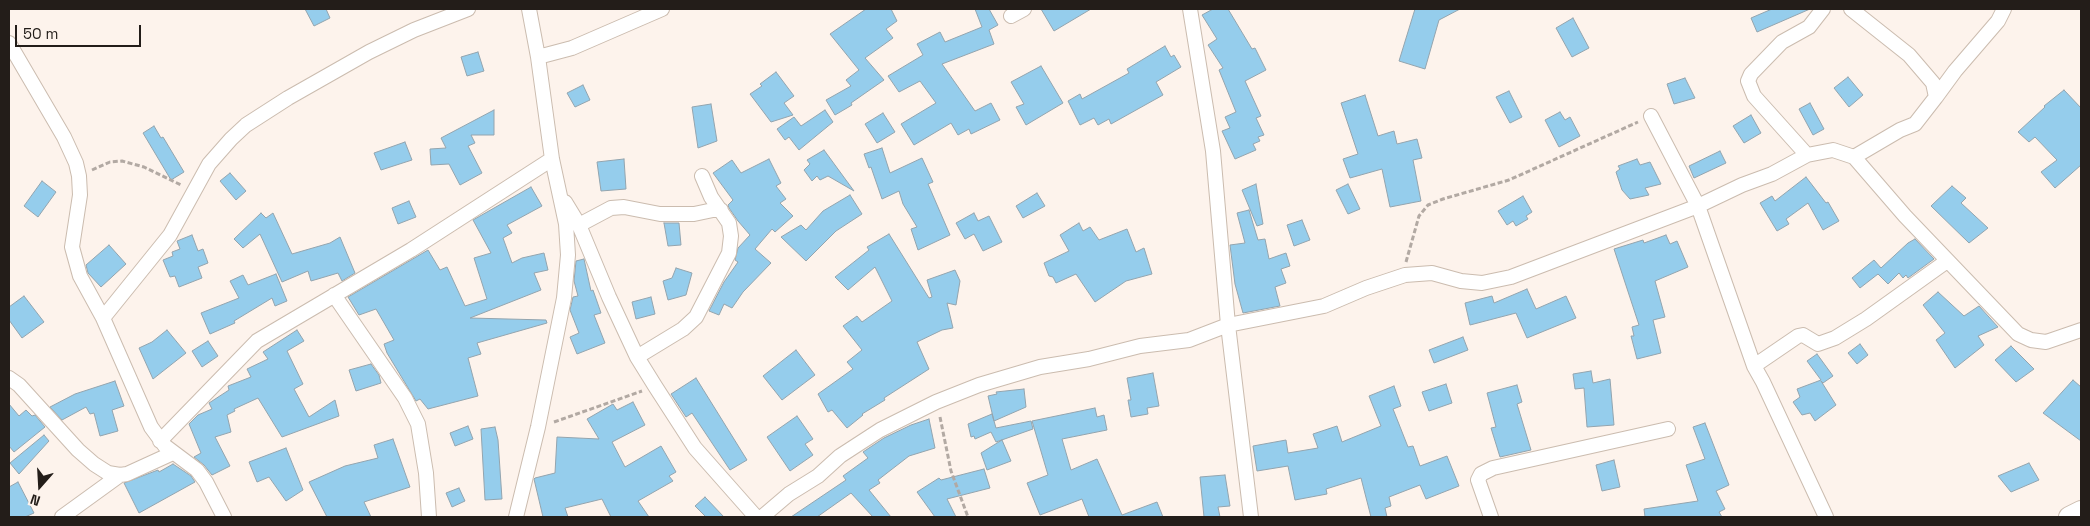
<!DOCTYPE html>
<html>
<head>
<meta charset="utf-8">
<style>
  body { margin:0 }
  #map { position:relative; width:2090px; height:526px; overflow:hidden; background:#fdf3ec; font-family:"Space Grotesk",sans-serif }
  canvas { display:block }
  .frame { position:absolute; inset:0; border:10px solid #231d19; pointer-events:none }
  .north { position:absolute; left:15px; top:461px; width:50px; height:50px; -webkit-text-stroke:4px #fdf3ec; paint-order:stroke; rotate:199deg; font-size:14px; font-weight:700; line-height:20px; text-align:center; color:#231d19 }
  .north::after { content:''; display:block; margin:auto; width:18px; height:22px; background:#231d19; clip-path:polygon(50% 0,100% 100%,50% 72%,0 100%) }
  .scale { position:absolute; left:15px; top:25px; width:126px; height:22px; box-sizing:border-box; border:2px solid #231d19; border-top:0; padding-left:6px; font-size:15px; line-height:18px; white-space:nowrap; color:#231d19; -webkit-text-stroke:4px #fdf3ec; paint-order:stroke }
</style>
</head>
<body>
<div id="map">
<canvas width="2090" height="526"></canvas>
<div class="frame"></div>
<div class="north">N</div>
<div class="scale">50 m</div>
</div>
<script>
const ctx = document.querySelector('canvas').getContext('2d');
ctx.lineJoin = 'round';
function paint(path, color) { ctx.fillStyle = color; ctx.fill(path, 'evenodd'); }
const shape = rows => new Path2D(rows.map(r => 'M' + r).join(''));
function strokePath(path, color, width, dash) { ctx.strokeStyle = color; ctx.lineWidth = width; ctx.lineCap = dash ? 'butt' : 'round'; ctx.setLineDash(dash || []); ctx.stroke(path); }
const building = shape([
  [305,9,326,9,330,18,314,26,305,9],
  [866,9,891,9,897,21,886,29,893,38,865,58,884,80,851,103,852,105,835,115,826,100,851,86,846,80,859,70,830,34,866,9],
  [975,9,989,9,998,25,989,30,994,44,942,64,975,111,991,103,1000,120,971,134,969,129,958,135,951,123,914,145,901,124,936,103,920,81,899,92,888,76,923,55,917,44,940,32,945,42,982,27,975,9],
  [1041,9,1091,9,1054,31,1041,9],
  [1213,9,1228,9,1252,49,1255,48,1266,70,1245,81,1261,116,1256,118,1264,135,1258,137,1260,141,1253,144,1256,150,1235,159,1222,131,1230,128,1225,117,1236,112,1219,70,1223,68,1208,45,1217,39,1202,15,1213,9],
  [1415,9,1460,9,1439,20,1425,69,1399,61,1415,9],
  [1772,9,1810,9,1757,32,1751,18,1772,9],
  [1573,18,1589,48,1572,57,1556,28,1573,18],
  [1165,46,1171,57,1174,55,1181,67,1156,82,1163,95,1111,124,1109,119,1098,125,1094,118,1080,125,1068,101,1080,94,1082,99,1129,73,1127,69,1165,46],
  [478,52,484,71,467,76,461,57,478,52],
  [1041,66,1063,103,1026,125,1016,107,1024,104,1011,82,1041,66],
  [776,72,794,96,784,103,793,115,771,122,750,94,762,86,760,84,776,72],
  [1848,77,1863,95,1849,107,1834,88,1848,77],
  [1685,78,1695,98,1674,104,1667,84,1685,78],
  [583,85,590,100,575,107,567,93,583,85],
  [2064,90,2081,108,2081,165,2055,188,2041,172,2057,160,2035,137,2029,142,2018,132,2045,107,2044,106,2064,90],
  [1509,91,1522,117,1510,123,1496,97,1509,91],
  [1365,95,1378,136,1394,131,1397,144,1417,139,1422,158,1413,160,1421,201,1390,207,1382,169,1350,178,1343,159,1358,154,1341,103,1365,95],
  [1810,103,1824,129,1813,135,1799,109,1810,103],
  [711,104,717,141,698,148,692,107,711,104],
  [494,110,494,135,471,135,475,143,468,146,482,173,460,185,449,164,431,165,430,149,446,148,441,138,494,110],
  [825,110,833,122,799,150,789,137,785,140,777,129,794,117,801,126,825,110],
  [1560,112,1565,120,1570,117,1580,136,1559,147,1545,120,1560,112],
  [883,113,895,132,877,143,865,124,883,113],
  [1751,115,1761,133,1744,143,1733,126,1751,115],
  [154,126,161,138,163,137,184,172,171,180,143,133,154,126],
  [405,142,412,160,381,170,374,153,405,142],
  [882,148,890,173,922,158,933,182,928,184,950,235,918,250,911,229,917,227,903,204,899,191,882,199,871,167,869,168,864,154,882,148],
  [824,150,854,191,828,176,820,180,817,176,812,181,804,170,810,164,807,160,824,150],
  [1720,151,1726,163,1694,178,1689,166,1720,151],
  [624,159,626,189,601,191,597,162,624,159],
  [769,159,781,183,776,186,786,199,780,203,793,216,775,232,772,229,755,249,771,263,743,292,732,308,724,304,719,315,709,311,724,282,738,262,735,260,738,248,750,235,738,221,729,208,728,205,733,200,713,173,732,160,741,173,769,159],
  [1637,159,1640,165,1650,162,1661,184,1645,188,1649,195,1630,199,1622,190,1616,172,1620,169,1618,166,1637,159],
  [230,173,246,191,236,200,220,181,230,173],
  [1806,177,1826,203,1828,202,1839,221,1823,230,1808,203,1786,219,1789,224,1777,231,1760,203,1772,196,1775,201,1806,177],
  [42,181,56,192,38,217,24,206,42,181],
  [1256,184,1263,224,1257,226,1242,190,1256,184],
  [1348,184,1360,209,1348,214,1336,190,1348,184],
  [1952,186,1966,198,1961,203,1988,228,1969,243,1931,206,1952,186],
  [531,187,542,206,507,225,512,233,503,238,512,263,522,258,544,253,548,270,534,273,541,290,470,318,546,320,547,323,477,343,481,354,468,358,478,396,428,409,420,399,416,401,387,353,384,344,394,340,376,309,359,315,348,297,428,250,440,270,447,267,465,306,487,299,474,258,491,253,473,220,531,187],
  [1037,193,1045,206,1023,218,1016,206,1037,193],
  [850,195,862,214,836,231,806,261,781,237,801,225,806,230,823,211,850,195],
  [1523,196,1532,212,1526,216,1528,219,1516,226,1513,221,1507,225,1498,211,1523,196],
  [409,201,416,217,398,224,392,208,409,201],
  [1249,210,1258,240,1265,239,1269,259,1286,253,1290,266,1281,269,1286,283,1275,287,1280,306,1243,313,1235,284,1230,245,1245,243,1237,213,1249,210],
  [261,213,266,218,273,213,292,254,330,243,340,237,355,273,342,281,338,273,311,281,308,271,282,282,260,234,243,248,234,239,261,213],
  [974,213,978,221,989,216,1002,242,983,251,974,234,965,239,956,223,974,213],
  [1302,220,1310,240,1294,246,1287,225,1302,220],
  [664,223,679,223,681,245,668,246,664,223],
  [1079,223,1083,231,1090,227,1099,240,1127,229,1136,252,1144,248,1152,274,1126,281,1095,302,1076,274,1056,283,1053,277,1049,276,1044,263,1069,251,1060,235,1079,223],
  [889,234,929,298,932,297,927,280,955,270,960,281,956,305,947,303,953,328,942,330,917,342,929,369,884,398,885,400,862,414,863,415,847,428,832,410,828,412,818,394,853,369,847,362,862,350,843,326,857,316,862,322,892,301,875,267,848,290,835,277,869,250,867,247,889,234],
  [192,235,198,251,203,249,208,263,198,267,202,278,179,287,175,276,170,277,163,260,173,256,172,252,180,249,177,241,192,235],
  [1666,235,1670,244,1677,241,1688,267,1655,281,1665,317,1653,320,1661,353,1637,359,1631,336,1634,336,1632,327,1639,325,1614,249,1643,240,1644,243,1666,235],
  [1915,239,1934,259,1908,278,1906,275,1903,278,1899,273,1888,284,1878,274,1860,288,1852,278,1874,260,1881,268,1908,243,1915,239],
  [109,245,126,264,101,287,88,273,86,265,109,245],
  [584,259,591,291,593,290,601,313,594,315,605,343,577,354,570,337,579,333,570,310,573,297,578,296,574,281,576,261,584,259],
  [676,268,692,273,686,295,668,300,663,281,672,278,676,268],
  [276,274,287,301,275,306,272,298,234,321,235,323,210,334,201,313,239,298,230,281,243,275,248,285,276,274],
  [1527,289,1536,309,1566,296,1576,318,1527,338,1516,313,1470,325,1465,303,1492,296,1494,303,1527,289],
  [1938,292,1964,316,1979,306,1998,327,1978,336,1984,345,1955,368,1936,340,1945,333,1923,305,1938,292],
  [24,296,44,322,22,338,9,320,9,307,24,296],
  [651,297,655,314,636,319,632,302,651,297],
  [167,330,186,353,153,379,139,348,152,342,167,330],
  [297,330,304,341,287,351,303,384,294,389,309,417,335,400,339,416,282,437,258,398,234,409,235,411,227,415,231,432,215,437,230,466,212,475,204,465,194,457,201,453,189,424,198,415,212,409,209,403,229,390,228,386,251,377,247,369,268,359,263,352,297,330],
  [1463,337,1468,350,1434,363,1429,350,1463,337],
  [208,341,218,356,202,367,192,351,208,341],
  [1860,344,1868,355,1857,364,1848,353,1860,344],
  [2011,346,2034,369,2016,382,1995,360,2011,346],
  [796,350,815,375,782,400,763,376,796,350],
  [1817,354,1833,376,1823,383,1821,381,1836,405,1815,421,1810,413,1802,415,1793,402,1800,397,1797,389,1821,380,1807,361,1817,354],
  [371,364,379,375,381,383,356,391,349,370,371,364],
  [1591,371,1593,383,1610,379,1614,425,1587,427,1584,388,1575,389,1573,374,1591,371],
  [1153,373,1159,406,1147,408,1148,414,1131,417,1128,400,1131,400,1127,378,1153,373],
  [696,378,747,460,730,470,692,413,686,417,671,394,696,378],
  [2073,380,2081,387,2081,441,2043,413,2073,380],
  [115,381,124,406,112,410,118,431,100,436,94,413,90,414,86,407,62,420,50,407,75,394,115,381],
  [1446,384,1452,403,1429,411,1422,392,1446,384],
  [1517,385,1522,402,1517,404,1531,450,1500,457,1491,428,1496,427,1487,393,1517,385],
  [1394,386,1401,406,1393,409,1408,447,1413,446,1420,466,1447,456,1459,486,1426,499,1420,485,1389,497,1391,506,1385,508,1387,517,1371,517,1361,478,1326,489,1327,494,1295,500,1288,466,1257,471,1253,446,1286,440,1288,453,1318,448,1313,434,1337,426,1342,442,1381,426,1369,396,1394,386],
  [1024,389,1026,407,994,421,988,396,997,394,996,392,1024,389],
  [633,402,645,425,612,442,625,467,661,446,676,472,669,476,673,481,638,501,649,517,611,517,602,499,565,508,568,517,543,517,534,479,535,478,555,473,557,437,599,439,587,419,613,404,617,410,633,402],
  [9,404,19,416,26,410,32,416,35,415,45,427,14,452,9,446,9,404],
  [1095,408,1097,417,1104,415,1107,430,1062,439,1071,470,1097,459,1122,515,1157,502,1163,517,1089,517,1082,499,1040,515,1027,483,1048,475,1032,421,1095,408],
  [992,414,996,428,1031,421,1033,429,996,442,991,432,975,439,974,436,971,437,968,424,992,414],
  [797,416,813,439,805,444,813,455,790,471,767,437,797,416],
  [929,419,935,448,909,456,878,480,880,483,869,490,891,517,873,517,851,493,817,517,791,517,846,480,843,476,868,458,863,452,884,438,911,425,929,419],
  [1705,423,1729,485,1716,491,1725,509,1719,512,1722,517,1645,517,1644,509,1698,501,1686,465,1705,459,1693,427,1705,423],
  [468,426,473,439,455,446,450,433,468,426],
  [495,427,498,440,502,499,485,500,481,429,495,427],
  [44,435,49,441,19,474,10,463,44,435],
  [393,439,410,487,364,502,371,517,327,517,309,482,345,466,378,458,374,445,393,439],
  [1002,440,1011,461,987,470,981,453,1002,440],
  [286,448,303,490,286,501,269,477,257,482,249,462,286,448],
  [1614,460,1620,487,1602,491,1596,465,1614,460],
  [2029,463,2039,480,2011,492,1998,476,2029,463],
  [173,464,191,476,195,482,139,513,124,483,158,470,159,472,173,464],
  [984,469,990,488,947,499,956,517,935,517,917,492,939,478,941,480,984,469],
  [1225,475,1230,506,1218,507,1220,517,1204,517,1200,477,1225,475],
  [18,482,34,513,25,517,9,517,9,487,18,482],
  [459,488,465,501,452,507,446,493,459,488],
  [705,497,724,517,706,517,695,506,705,497]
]);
const path = shape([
  [92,170,110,162,122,161,144,167,181,185],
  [1406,262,1419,216,1428,205,1443,199,1509,180,1638,122],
  [940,417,951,471,968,517],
  [554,422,642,391]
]);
const street = shape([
  [1190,9,1213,151,1228,325,1251,517],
  [1011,16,1024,9],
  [9,43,64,137,76,163,79,176,80,195,72,247,80,276,103,318,151,427,165,446,197,470,206,482,224,517],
  [538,57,572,48,662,9],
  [1936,97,1955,71,1998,21,2004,9],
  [1651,116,1698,206,1754,366,1763,382,1826,517],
  [1807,155,1754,96,1748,81,1751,74,1782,42,1809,27,1823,9],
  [1854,157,1905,216,2018,334,2031,340,2046,342,2081,330],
  [565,202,579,225,609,297,637,357,655,386,695,448,756,517],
  [579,225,611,208,624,207,660,214,694,214,713,210,721,210],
  [334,295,405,398,418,424,426,473,429,517],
  [103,318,170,235,209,164,231,139,246,125,288,98,369,52,414,30,468,9],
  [637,357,683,329,696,317,729,253,731,236,729,223,711,197,702,176],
  [1754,366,1798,336,1803,335,1818,344,1835,338,1866,319,1947,261],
  [9,378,19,385,78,450,94,464,108,473,120,475,127,474,173,453],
  [160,441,257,341,411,250,552,159],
  [62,517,120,475],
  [516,517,538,427,564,298,568,255,566,224,552,159,538,57,529,9],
  [762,517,789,494,818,476,840,456,880,430,936,402,979,385,1040,367,1089,359,1140,346,1189,340,1228,325,1324,306,1366,288,1405,275,1432,273,1461,281,1482,283,1511,277,1698,206,1742,185,1772,174,1807,155,1833,150,1854,157,1900,130,1915,124,1936,97,1933,83,1909,55,1851,9],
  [1491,517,1478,480,1481,474,1493,468,1668,429]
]);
const secondary = shape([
  [2069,517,2081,511]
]);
paint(building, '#95cdec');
strokePath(building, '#93a4ae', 1);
strokePath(street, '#cbbcaf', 16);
strokePath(secondary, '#cbbcaf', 22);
strokePath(path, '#b2a9a3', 3, [5, 2.5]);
strokePath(street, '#fff', 14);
strokePath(secondary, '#fff', 20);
</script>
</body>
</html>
